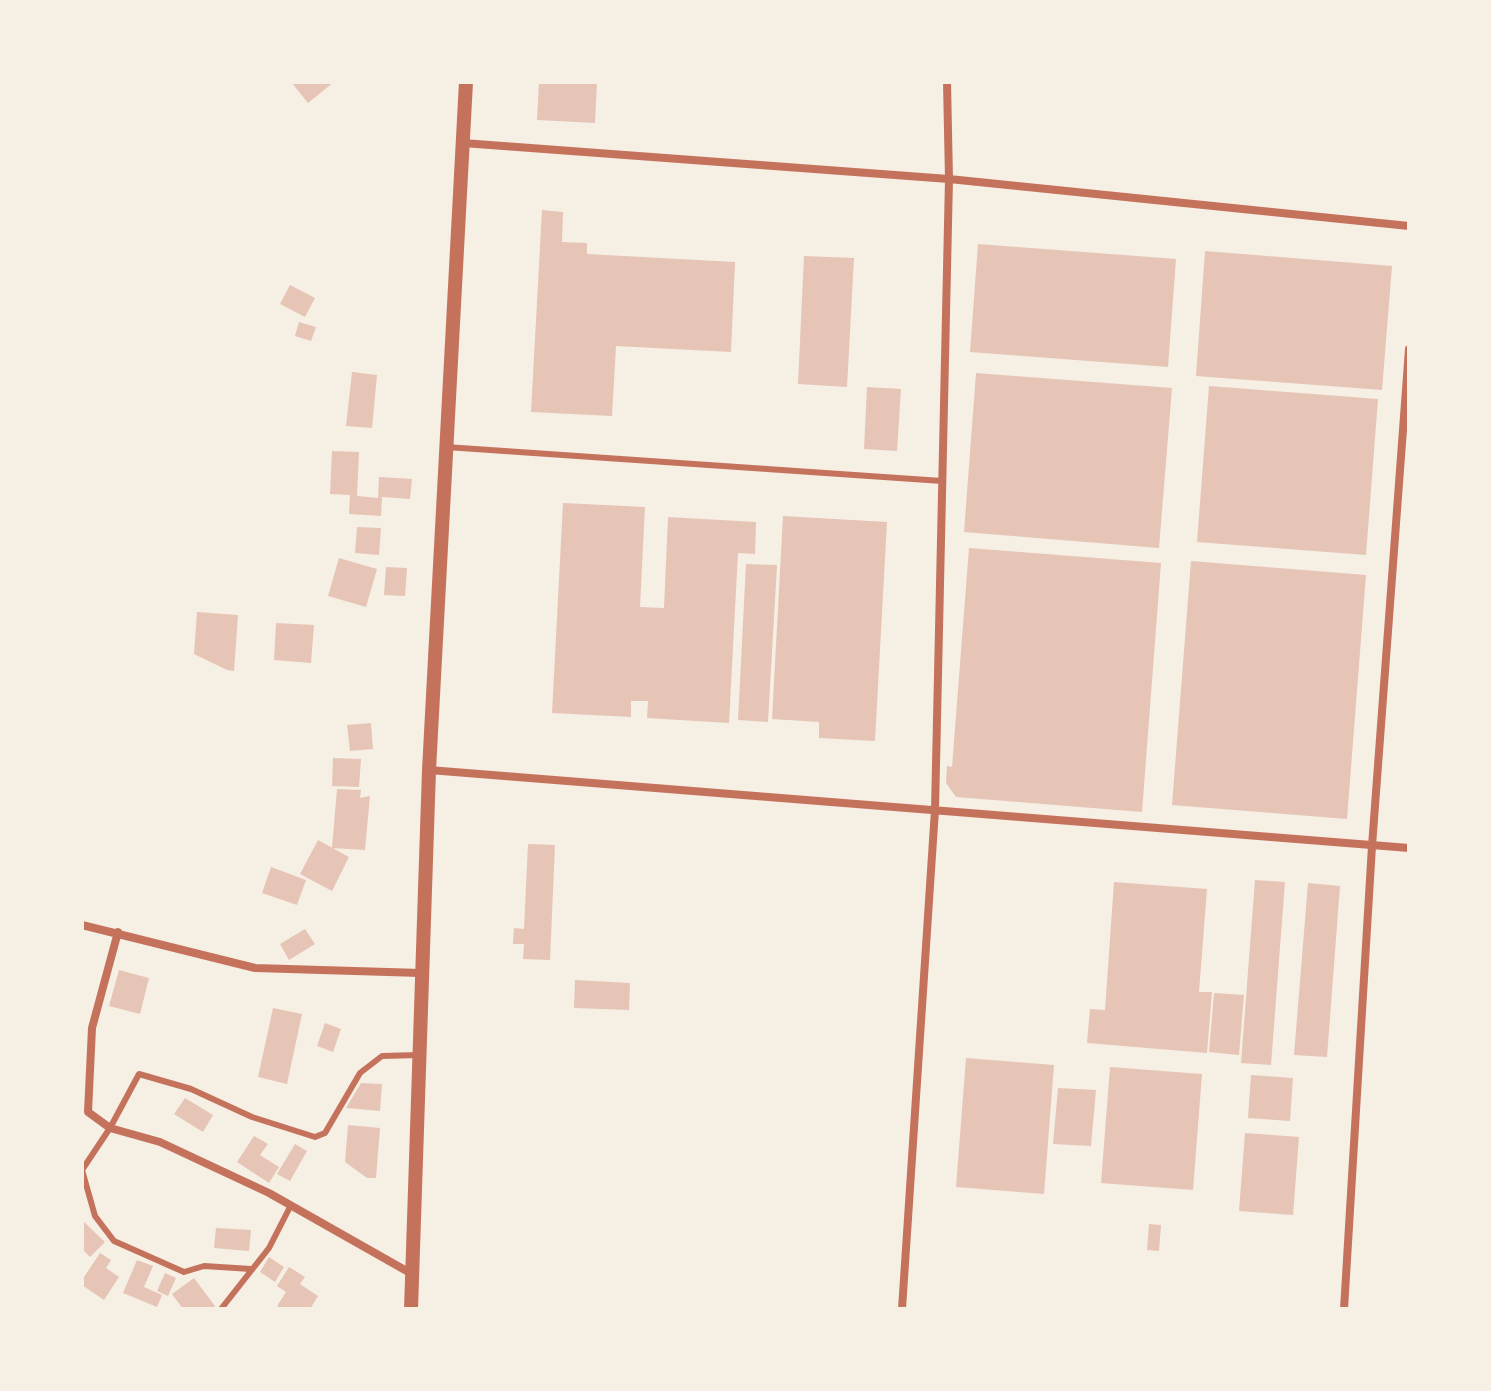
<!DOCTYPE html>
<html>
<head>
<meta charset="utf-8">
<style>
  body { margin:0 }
  #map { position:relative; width:1491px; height:1391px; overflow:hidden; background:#f6efe4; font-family:"DejaVu Sans",sans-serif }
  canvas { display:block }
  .frame { position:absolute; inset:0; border:84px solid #f6efe4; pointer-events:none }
</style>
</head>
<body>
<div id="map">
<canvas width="1491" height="1391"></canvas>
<div class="frame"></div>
</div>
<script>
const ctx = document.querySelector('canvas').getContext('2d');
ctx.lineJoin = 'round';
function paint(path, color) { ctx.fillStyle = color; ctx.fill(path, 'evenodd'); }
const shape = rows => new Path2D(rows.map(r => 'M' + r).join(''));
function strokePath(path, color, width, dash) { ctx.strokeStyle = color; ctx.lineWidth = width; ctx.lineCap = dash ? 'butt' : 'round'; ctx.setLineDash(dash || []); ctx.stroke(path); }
const building = shape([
  [291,82,334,82,308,103],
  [539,82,597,82,595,123,537,120],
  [542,210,563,212,562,242,587,243,587,254,735,262,731,352,616,346,612,416,531,412],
  [978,244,1176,259,1168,367,970,352],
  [1205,251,1392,266,1382,390,1196,376],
  [804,256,854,258,847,387,798,384],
  [290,285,315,298,305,317,280,304],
  [299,322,316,327,311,341,295,336],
  [352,372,377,375,372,428,346,426],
  [976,373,1172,388,1159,548,964,532],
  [1209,386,1378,399,1366,555,1197,542],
  [867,387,901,389,897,451,864,449],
  [332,451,359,452,357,496,378,498,379,477,412,479,410,499,382,497,381,516,349,514,350,495,330,494],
  [563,503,645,507,640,607,664,608,668,517,756,522,755,554,738,553,729,723,647,718,648,701,631,701,631,717,552,713],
  [783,516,887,522,875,741,819,738,819,722,772,719],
  [357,527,381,528,379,555,355,553],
  [969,548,1161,563,1142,812,956,797,946,783,947,766,952,767],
  [339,558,377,569,366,607,328,596],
  [1191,561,1366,575,1347,819,1172,805],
  [746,564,777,565,768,722,738,720],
  [386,567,407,568,405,596,384,595],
  [197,612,238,615,234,671,227,670,194,654],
  [276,623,314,625,311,663,274,660],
  [371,723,373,749,350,751,347,725],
  [333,758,361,759,359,787,332,786],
  [337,789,361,790,360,798,370,796,365,850,332,848],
  [318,840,349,857,332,891,300,874],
  [528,844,555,845,550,960,523,959,524,944,513,944,514,928,524,929],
  [271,867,306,880,297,905,262,893],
  [1255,880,1285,882,1271,1065,1241,1063],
  [1114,882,1207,889,1199,992,1212,992,1207,1053,1087,1043,1090,1009,1105,1010],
  [1308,883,1340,886,1327,1057,1294,1055],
  [305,929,315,944,289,960,280,944],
  [119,970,149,978,140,1014,109,1006],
  [575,980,630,983,629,1010,574,1008],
  [1214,993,1244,995,1239,1055,1209,1052],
  [273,1008,302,1014,287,1084,258,1077],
  [325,1023,341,1029,333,1052,317,1046],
  [966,1058,1054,1065,1044,1194,956,1187],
  [1110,1067,1202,1074,1193,1190,1101,1183],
  [1251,1075,1293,1078,1290,1121,1248,1118],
  [361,1083,382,1084,380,1111,346,1108],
  [1058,1088,1096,1090,1091,1146,1053,1144],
  [185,1098,213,1115,203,1132,174,1114],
  [348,1125,380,1128,376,1178,367,1178,345,1162],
  [1245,1133,1299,1137,1293,1215,1239,1211],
  [254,1136,268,1144,260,1155,279,1167,269,1183,237,1162],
  [295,1144,307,1151,290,1181,277,1174],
  [84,1222,105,1242,90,1257,82,1249,82,1225],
  [1149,1224,1161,1225,1159,1251,1147,1250],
  [216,1228,251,1230,249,1251,214,1248],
  [100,1253,111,1260,106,1268,119,1277,104,1300,82,1285,82,1280],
  [269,1257,284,1267,275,1282,260,1272],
  [137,1260,153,1266,144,1287,162,1295,157,1307,123,1293],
  [289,1267,305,1277,300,1284,318,1296,310,1309,282,1309,277,1306,286,1292,277,1286],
  [165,1273,176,1278,168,1296,157,1291],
  [194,1278,215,1306,210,1309,183,1309,172,1294]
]);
const service = shape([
  [446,447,942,481],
  [82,1170,110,1128,139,1074,191,1089,252,1117,315,1137,325,1133,360,1073,382,1056,419,1055],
  [82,1170,95,1216,114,1241,184,1272,204,1266,251,1269],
  [221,1309,269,1248,291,1205]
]);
const minor = shape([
  [463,143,949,179,1409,226],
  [429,770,1409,848],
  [82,925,255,968,421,973],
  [118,932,92,1028,88,1112,110,1128,160,1142,269,1193,412,1274],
  [902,1309,935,810,949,179,947,82],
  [1344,1309,1372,846,1409,349]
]);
const tertiary = shape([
  [411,1309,429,770,466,82]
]);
paint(building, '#e6c5b7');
strokePath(service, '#c5725c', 6);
strokePath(minor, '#c5725c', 8);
strokePath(tertiary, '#c5725c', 14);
</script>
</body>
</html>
